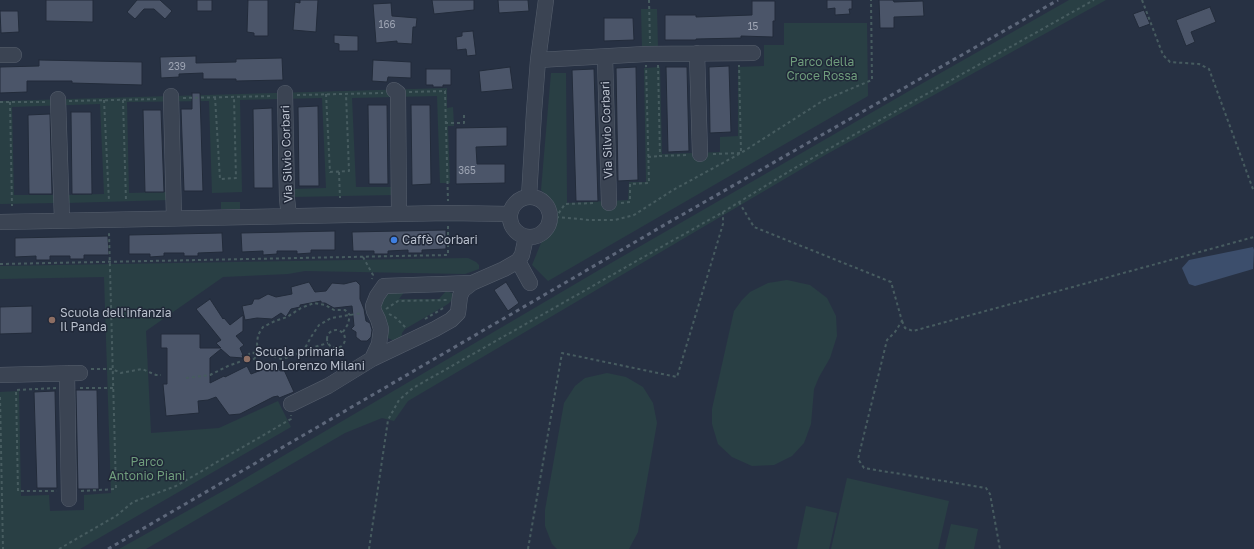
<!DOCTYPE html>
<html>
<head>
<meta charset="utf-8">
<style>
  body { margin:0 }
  canvas { display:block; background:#273143 }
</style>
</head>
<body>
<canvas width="1254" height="549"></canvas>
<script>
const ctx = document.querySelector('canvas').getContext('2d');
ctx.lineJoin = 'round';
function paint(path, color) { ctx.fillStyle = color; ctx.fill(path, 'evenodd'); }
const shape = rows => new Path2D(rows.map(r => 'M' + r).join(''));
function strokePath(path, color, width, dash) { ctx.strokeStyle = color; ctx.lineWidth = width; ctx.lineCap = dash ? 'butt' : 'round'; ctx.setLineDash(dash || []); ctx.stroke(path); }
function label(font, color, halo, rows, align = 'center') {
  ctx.font = font + ' "Golos Text",sans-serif'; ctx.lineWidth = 3; ctx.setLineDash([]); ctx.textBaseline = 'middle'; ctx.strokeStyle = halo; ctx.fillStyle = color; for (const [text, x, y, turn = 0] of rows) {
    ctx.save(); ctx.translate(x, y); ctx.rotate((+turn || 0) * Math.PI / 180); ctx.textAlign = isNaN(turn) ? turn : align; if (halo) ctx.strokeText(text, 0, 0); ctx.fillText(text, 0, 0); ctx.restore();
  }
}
const green = shape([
  [1069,0,1106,0,827,154,408,401,394,421,382,418,345,433,146,549,119,549,232,486,599,270,916,87],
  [641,9,657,9,658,48,642,48],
  [784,23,867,23,868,96,548,281,532,265,541,243,555,226,555,204,541,190,551,73,566,73,567,203,628,200,629,182,646,182,644,68,660,67,662,154,720,152,720,137,738,136,738,67,764,66,764,45,784,45],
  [447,88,447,108,453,107,454,126,448,126,450,183,440,183,437,96,352,98,356,187,393,187,393,195,293,197,293,189,326,188,322,98,240,100,242,192,212,193,209,101,127,102,129,193,168,192,169,200,66,203,66,195,104,194,100,104,12,107,14,195,55,195,55,203,0,204,0,101],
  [221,202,240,202,240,209,221,209],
  [468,258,476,262,479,265,479,269,465,274,305,271,288,274,223,277,146,331,151,433,219,428,278,401,291,427,80,549,0,549,0,392,19,391,21,496,49,495,50,511,84,510,84,495,111,493,104,277,0,279,0,266],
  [787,280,810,285,827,298,836,316,837,336,830,358,819,377,814,389,811,424,804,443,792,456,774,465,752,466,732,457,718,444,712,424,712,409,734,311,742,300,750,292,768,283],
  [405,291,399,299,439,299,446,291,452,293,455,297,448,304,405,329,402,333,401,341,396,342,386,337,379,300,383,294],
  [607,373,626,377,643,387,653,403,657,423,638,532,629,549,557,549,552,544,545,526,545,510,564,403,575,386,585,378],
  [847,478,949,501,938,549,831,549],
  [806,506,837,513,829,549,797,549],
  [951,524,978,529,974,549,945,549]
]);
const water = shape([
  [1253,247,1254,250,1253,269,1195,286,1189,284,1182,268,1189,260]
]);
const building = shape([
  [46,0,93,0,93,22,46,21,46,0],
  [137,0,160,0,172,11,165,19,154,9,144,9,135,19,127,12,137,0],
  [197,0,212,0,212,11,197,11,197,0],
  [248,0,268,0,268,36,254,36,254,33,247,32,248,0],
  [300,0,318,0,316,32,293,30,295,2,300,3,300,0],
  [432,0,474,0,474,10,434,14,432,0],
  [498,0,528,0,529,11,499,13,498,0],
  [827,0,852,0,852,9,849,9,850,14,835,15,835,8,827,9,827,0],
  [879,0,893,0,894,2,923,1,924,16,894,17,894,28,880,28,879,0],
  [752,1,775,1,775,21,773,21,773,37,741,36,741,38,696,39,696,40,665,40,665,15,696,15,696,17,752,15,752,1],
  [391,3,392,16,417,18,416,27,413,27,412,44,397,43,397,41,376,43,373,4,391,3],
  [1210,7,1216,22,1191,32,1195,42,1186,46,1176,20,1210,7],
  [1144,10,1150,24,1139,28,1133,14,1144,10],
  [0,11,18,11,19,32,1,33,0,11],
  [604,18,633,18,634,40,604,41,604,18],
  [473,31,476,55,467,56,466,49,457,50,456,37,462,36,462,32,473,31],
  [334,35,358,36,358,51,339,51,339,44,334,43,334,35],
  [196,56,196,63,236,62,236,59,282,58,283,80,236,81,236,79,203,79,203,73,179,74,179,77,161,78,160,57,196,56],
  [39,60,142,62,142,85,72,83,72,81,27,81,27,92,0,93,0,67,39,66,39,60],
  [373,60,411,62,411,78,388,77,387,82,372,81,373,60],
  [729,66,731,132,710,133,709,67,729,66],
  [510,67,513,89,481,92,479,71,510,67],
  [636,67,638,180,618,181,616,68,636,67],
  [666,67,687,67,689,151,668,152,666,67],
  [426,69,451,69,451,85,443,85,443,87,433,87,433,85,426,85,426,69],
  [594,69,598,201,576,201,572,70,594,69],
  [192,93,200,93,203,191,184,191,181,109,192,109,192,93],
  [368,105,387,105,388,184,369,184,368,105],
  [411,105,430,105,431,184,412,185,411,105],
  [318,106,319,186,299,186,298,107,318,106],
  [272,108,273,188,254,188,253,109,272,108],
  [143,110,161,110,164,192,145,192,143,110],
  [71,112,91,112,92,194,72,194,71,112],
  [50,114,52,194,29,194,28,115,50,114],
  [507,127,507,146,476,147,477,164,505,164,505,183,456,184,456,128,507,127],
  [446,230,446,249,422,250,422,253,408,253,408,250,388,251,388,254,374,254,374,251,353,251,352,232,446,230],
  [335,231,335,250,311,250,311,253,297,254,297,251,277,251,277,254,263,255,263,251,242,252,241,233,335,231],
  [222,233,223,252,198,253,198,256,184,256,184,253,164,253,164,256,150,257,150,254,129,254,129,235,222,233],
  [108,236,109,255,84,255,84,259,70,259,70,256,50,256,50,260,36,260,36,256,15,257,15,238,108,236],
  [356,281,360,285,360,299,364,309,366,321,370,323,372,330,371,337,367,341,361,341,356,337,356,332,351,329,354,326,352,306,334,308,325,303,321,303,321,301,300,305,300,307,291,309,286,317,281,313,272,319,257,318,245,320,242,306,252,304,254,299,259,299,268,294,276,297,292,294,291,287,309,282,315,292,326,291,332,283,344,284,356,281],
  [506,282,519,303,508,311,494,290,506,282],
  [210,299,223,319,224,318,230,325,243,315,243,331,236,336,244,345,240,348,243,355,242,355,243,358,230,357,221,349,210,358,210,383,224,376,225,377,247,366,251,374,277,364,280,371,284,370,294,392,279,398,278,396,273,397,240,414,229,415,216,397,208,400,198,401,199,413,166,416,163,384,167,384,167,348,161,348,161,334,200,334,200,348,221,348,216,343,221,340,196,309,210,299],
  [32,306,32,333,0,334,0,307,32,306],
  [76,390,97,390,99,489,78,489,76,390],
  [55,391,57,488,37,488,34,392,55,391]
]);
const path = shape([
  [649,0,650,43],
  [1142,0,1163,55,1170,62,1199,64,1209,69,1254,192],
  [658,65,660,156,688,155],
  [409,92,445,91,448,201],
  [326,94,330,172,349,171,346,94],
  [297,95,383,93],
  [215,97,220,179,236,178,234,97],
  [183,98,273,96],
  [104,100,109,201],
  [123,100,126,201],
  [69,101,159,99],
  [0,102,47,102],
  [10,102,12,206],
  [445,123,464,123,464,113],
  [713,154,741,153,739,65],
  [648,157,660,156],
  [339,172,340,198],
  [739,202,754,227,891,282,902,321,895,332,887,340,858,459,864,468,986,488,990,494,1000,549],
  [621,203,630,202,630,184,649,183,646,65],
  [556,217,590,220,615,220,634,215,673,190,741,153,824,100,872,80,871,0],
  [550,221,556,217,565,204,596,203],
  [363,257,373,275,372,279],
  [0,264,448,255,448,225],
  [386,309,398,301,447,300],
  [389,314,396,318,407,329],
  [425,319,445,307],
  [902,321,905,328,913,331,1254,237],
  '327 339a9 9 0 1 1 18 0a9 9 0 1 1-18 0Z',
  [343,332,348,324,350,315,345,310,334,310,325,305,314,303,301,308,287,317,275,321,263,327,258,335,257,344,259,351,281,359,293,356,304,350,311,337,319,325,331,318,350,315,362,313],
  [304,350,328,343],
  '248.5 356a3.5 3.5 0 1 1 7 0a3.5 3.5 0 1 1-7 0Z',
  [91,369,112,369,121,373,142,369,156,375,161,375],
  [186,378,210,375,228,366,250,358],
  [56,388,16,390,18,491,57,491],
  [80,388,113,388],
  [0,397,3,549],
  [81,491,116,489,109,233],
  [59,549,116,516,133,502,176,486,291,419,291,415],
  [369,549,388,420,399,400,413,388,723,212,793,169,1094,0],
  [528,549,562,353,677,377,723,224,723,212]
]);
const minor = shape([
  [697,53,700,154],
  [0,55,14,55],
  [605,57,609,203],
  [538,60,646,54,753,53],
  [394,90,398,93,399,214],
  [285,93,287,199,289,216],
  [171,96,174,218],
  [58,99,62,220],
  '510 217a20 20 0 1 1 40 0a20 20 0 1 1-40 0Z',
  [529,197,534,112,538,60,546,0],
  [0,222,448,213,510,214],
  [518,261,530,283],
  [372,359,379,344,381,329,378,319,374,311,373,306,377,296,384,286,472,283],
  [67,373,69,499],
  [0,375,80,373],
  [291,404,328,386,372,359,435,329,451,320,458,313,460,296,463,290,472,283,504,269,518,261,522,255,526,237]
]);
const rail = shape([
  [108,549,666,224,1058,0]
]);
const markers = [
  [394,240,4,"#3f7fe0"],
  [52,320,4,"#8d6e63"],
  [247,359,4,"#8d6e63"]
];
const numberNames = [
  ["166",387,25],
  ["15",753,27],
  ["239",177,67],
  ["365",467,171]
];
const parkNames = [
  ["Parco della",822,62],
  ["Croce Rossa",822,76],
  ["Parco",147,462],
  ["Antonio Piani",147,476]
];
const streetNames = [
  ["Via Silvio Corbari",607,130,-92],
  ["Via Silvio Corbari",287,154,-92]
];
const poiNames = [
  ["Caffè Corbari",402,240],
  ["Scuola dell'infanzia",60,313],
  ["Il Panda",60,327],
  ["Scuola primaria",255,352],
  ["Don Lorenzo Milani",255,366]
];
paint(green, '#293f44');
paint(water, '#3c4e6c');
paint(building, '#4b5569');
strokePath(building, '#222b3a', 1);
strokePath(minor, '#565f6d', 16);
strokePath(path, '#475c60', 2, [3, 3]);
strokePath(minor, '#3b4453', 15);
strokePath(rail, '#5d677a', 3, [4, 4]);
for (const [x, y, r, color] of markers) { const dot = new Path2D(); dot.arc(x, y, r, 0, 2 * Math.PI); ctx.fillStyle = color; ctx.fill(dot); strokePath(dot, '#202838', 1.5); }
label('10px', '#9da4b3', null, numberNames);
label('12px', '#6f9d7c', '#202838', parkNames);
label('12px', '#b8bfcc', '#202838', streetNames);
label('12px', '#b8bfcc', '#202838', poiNames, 'left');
</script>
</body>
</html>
